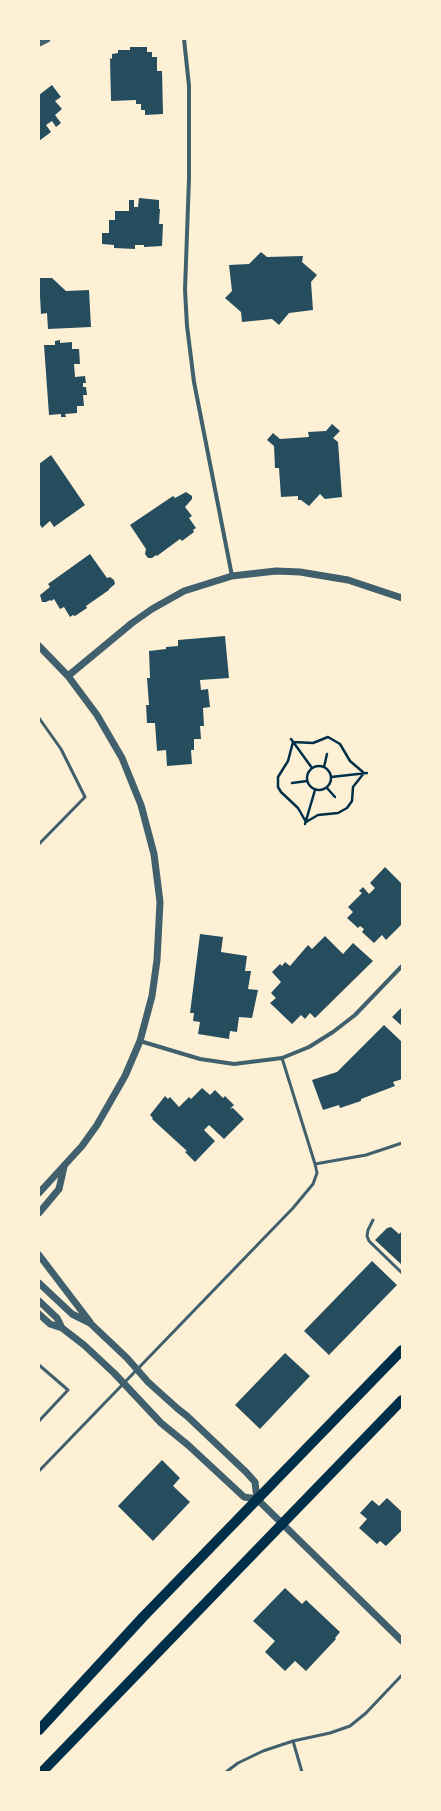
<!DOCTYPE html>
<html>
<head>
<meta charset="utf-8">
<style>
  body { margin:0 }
  #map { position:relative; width:441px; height:1811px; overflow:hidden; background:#fdf0d5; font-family:Ubuntu,sans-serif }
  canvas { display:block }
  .frame { position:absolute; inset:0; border:40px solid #fdf0d5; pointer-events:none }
</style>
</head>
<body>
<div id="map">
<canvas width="441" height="1811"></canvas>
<div class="frame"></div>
</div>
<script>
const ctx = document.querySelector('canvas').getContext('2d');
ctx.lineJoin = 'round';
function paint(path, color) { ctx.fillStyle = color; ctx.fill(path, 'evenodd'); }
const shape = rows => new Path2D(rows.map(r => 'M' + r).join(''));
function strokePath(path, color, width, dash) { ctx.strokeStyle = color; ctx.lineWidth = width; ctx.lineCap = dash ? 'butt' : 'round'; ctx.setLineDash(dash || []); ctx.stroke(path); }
const building = shape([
  [130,47,147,47,147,52,152,52,152,57,157,57,157,71,162,71,163,114,145,115,145,110,141,110,141,104,136,104,136,100,111,101,110,58,112,59,112,54,118,53,118,50,130,50],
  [52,85,61,97,55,101,62,109,55,115,61,123,56,127,52,121,46,125,51,132,39,141,39,95],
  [139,198,159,200,159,209,160,209,159,224,163,224,162,246,144,247,144,245,135,245,135,249,114,248,114,245,102,244,102,233,109,233,109,220,115,220,115,211,129,211,129,200,134,200,134,207,138,207],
  [261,252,267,257,303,256,302,262,317,275,311,282,313,310,289,313,279,325,272,319,242,322,241,312,225,298,232,291,229,265,249,264],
  [39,278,52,278,66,291,89,290,91,327,48,329,47,313,41,314],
  [60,340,60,343,72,342,72,349,79,349,80,364,74,364,75,377,85,376,86,383,83,383,83,387,86,387,87,395,83,395,84,406,77,406,77,413,65,414,66,417,61,417,61,414,49,415,44,345,55,345,55,341],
  [332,424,340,431,333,438,338,442,342,497,325,499,320,494,309,506,301,500,298,500,298,496,281,497,279,468,275,468,274,446,267,440,273,433,280,439,309,437,308,432,326,431],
  [51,455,85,505,54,527,50,521,42,528,39,523,39,464],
  [186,492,192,496,192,499,185,507,192,516,189,518,196,528,193,530,194,532,182,541,180,539,157,556,156,555,152,558,148,558,145,554,146,549,130,525,173,496,175,498],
  [90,554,107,578,110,577,114,580,115,584,109,589,109,590,86,606,87,608,75,616,73,615,70,617,64,607,60,609,54,599,51,601,50,600,46,602,42,602,40,595,50,587,48,584],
  [225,636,229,678,200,680,201,690,208,689,210,707,203,708,204,726,200,726,201,739,194,739,194,750,191,750,192,764,167,766,166,750,157,751,155,723,147,723,146,705,149,705,147,678,150,678,149,651,166,649,166,647,178,646,178,640],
  [385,867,402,884,402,924,386,940,382,935,374,943,362,932,364,929,360,926,358,928,347,918,353,912,348,907,362,893,359,891,363,887,369,894,375,888,370,883],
  [200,934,223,937,221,952,247,956,245,971,251,971,248,989,258,990,252,1018,239,1017,237,1032,230,1031,229,1039,198,1034,200,1022,193,1021,194,1013,190,1013],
  [325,936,343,954,353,943,373,961,315,1018,310,1013,305,1019,301,1015,292,1024,270,1003,276,998,271,993,281,982,272,972,280,964,282,966,285,962,290,966,308,945,312,949],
  [402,1007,402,1026,392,1017],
  [384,1025,402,1042,402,1079,393,1082,395,1086,361,1099,361,1101,340,1108,339,1105,323,1110,312,1080,337,1072],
  [202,1088,210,1095,215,1090,223,1098,225,1096,234,1105,230,1109,233,1108,244,1119,224,1139,209,1125,204,1130,215,1141,195,1162,185,1152,187,1151,152,1119,153,1118,150,1115,165,1096,168,1099,170,1097,179,1107,189,1097,191,1099],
  [391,1227,399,1234,402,1231,402,1265,375,1240,387,1228],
  [372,1261,397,1285,329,1355,304,1331],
  [285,1353,310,1376,260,1429,235,1405],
  [162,1460,180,1478,173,1486,190,1502,153,1541,118,1506],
  [387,1498,402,1512,402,1530,386,1546,380,1541,377,1544,359,1528,367,1519,360,1513,372,1500,379,1506],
  [285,1588,302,1604,306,1600,340,1632,335,1638,336,1639,306,1671,295,1661,285,1671,265,1652,275,1641,253,1621]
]);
const path = shape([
  [328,737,340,744,350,761,364,773,353,787,352,801,347,808,338,813,318,815,306,822,298,808,281,792,278,787,278,777,288,761,293,742,313,743,328,737],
  [291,739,312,768],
  '307 778a12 12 0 1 1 24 0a12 12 0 1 1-24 0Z',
  [324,767,327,754],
  [331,777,367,773],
  [292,783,307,781],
  [327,788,335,797],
  [305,824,315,790]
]);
const service = shape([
  [39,718,61,749,85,797,39,844],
  [315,1164,366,1155,402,1143],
  [373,1220,368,1230,367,1236,369,1241,402,1273],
  [39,1365,68,1390,39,1421],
  [39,1471,293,1208,313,1184,317,1173,315,1164,282,1058],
  [293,1741,302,1772],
  [226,1772,238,1763,263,1751,293,1741,330,1733,350,1726,366,1713,402,1675]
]);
const minor = shape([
  [184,39,189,86,189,178,185,290,187,326,194,382,232,576],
  [140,1041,200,1059,234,1064,282,1058,309,1047,333,1032,355,1015,402,966]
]);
const tertiary = shape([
  [39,43,47,39],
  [39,646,68,676,97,715,122,758,141,805,154,854,160,902,157,960,152,996,140,1041,125,1076,97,1125,82,1146,39,1193],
  [68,676,132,623,152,609,184,591,232,576,276,571,300,572,348,580,402,598],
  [39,1213,59,1189,64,1167],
  [39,1255,90,1322],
  [39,1283,72,1314,90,1323,127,1358,148,1382,178,1409,187,1416,246,1472,255,1482,257,1499],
  [39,1301,57,1318,62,1328,84,1345,114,1373,161,1423,188,1445,244,1497,257,1499,402,1641],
  [39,1314,50,1324,62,1328]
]);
const primary = shape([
  [39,1730,143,1617,402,1350],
  [42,1772,402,1400]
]);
paint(building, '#264d5e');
strokePath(path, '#003049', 2.5);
strokePath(service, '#3f606c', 3);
strokePath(minor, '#3f606c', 4);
strokePath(tertiary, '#3f606c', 7);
strokePath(primary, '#003049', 10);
</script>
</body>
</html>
